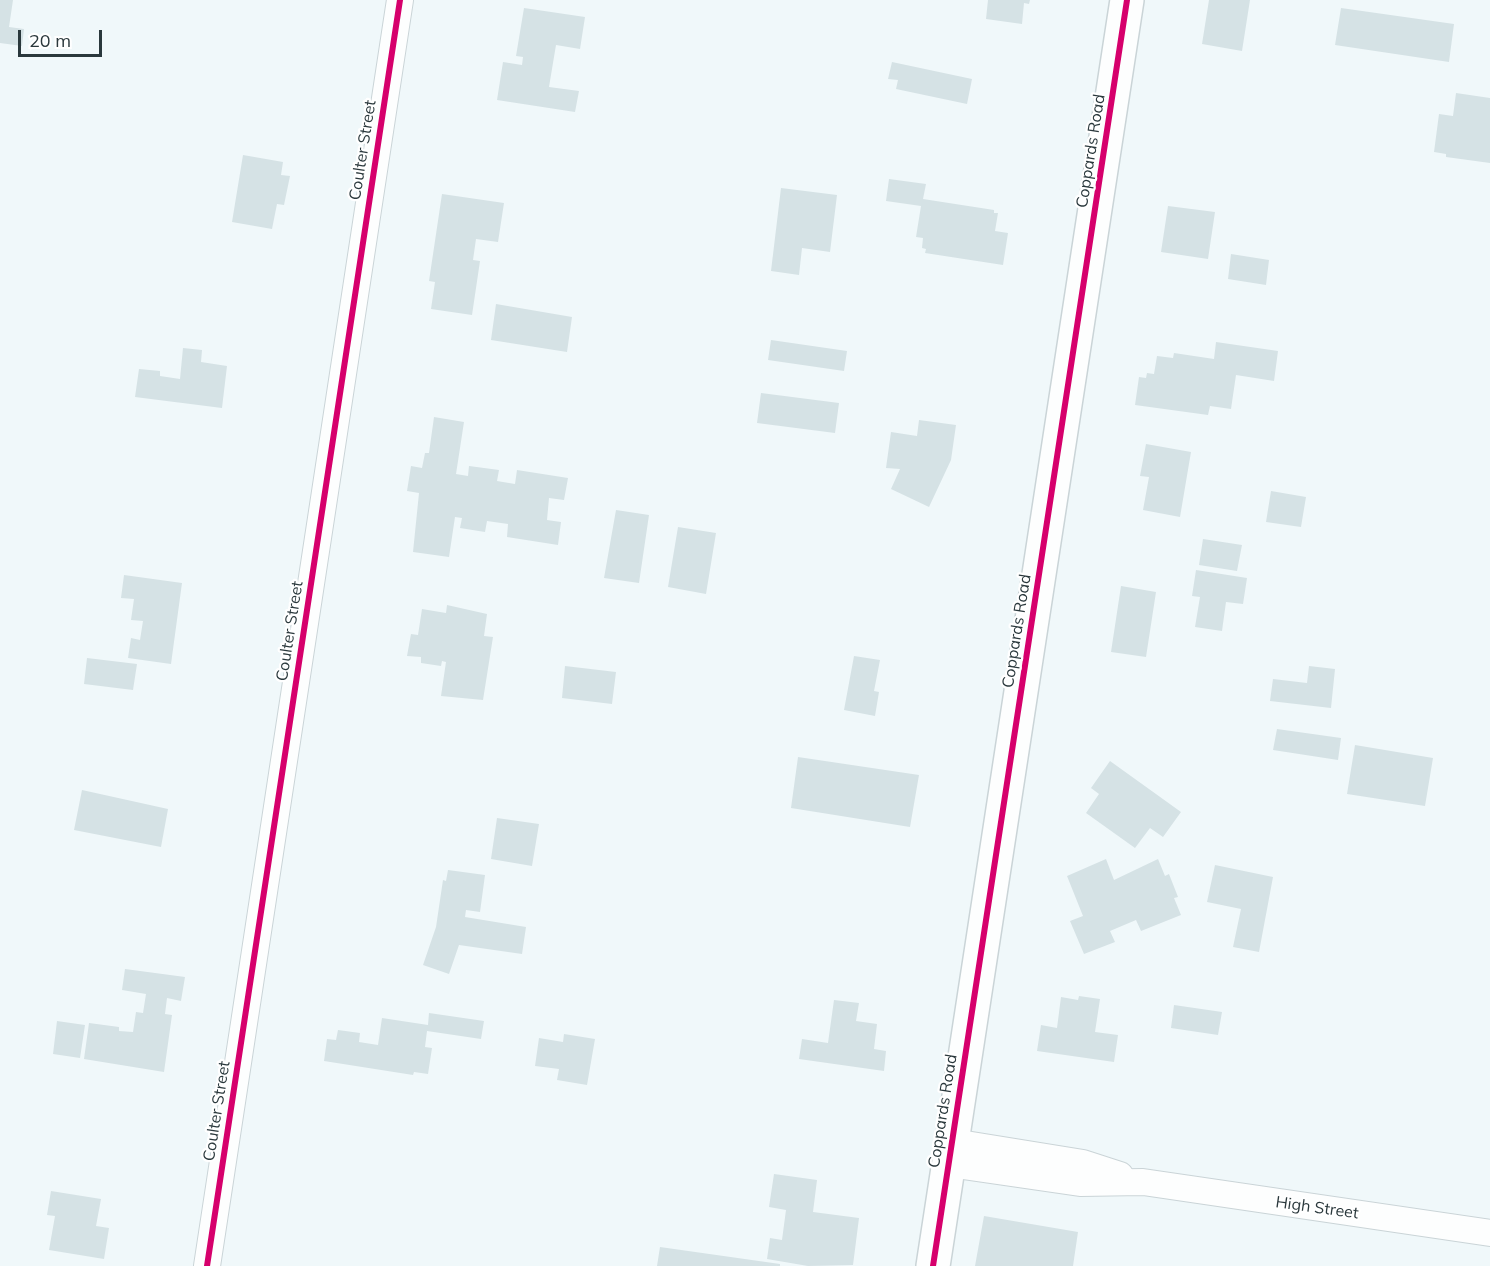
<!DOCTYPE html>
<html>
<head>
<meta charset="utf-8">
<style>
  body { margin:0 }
  #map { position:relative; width:1490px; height:1266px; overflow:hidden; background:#f0f8fa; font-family:Mulish,sans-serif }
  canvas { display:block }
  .scale { position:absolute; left:18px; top:30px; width:84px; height:27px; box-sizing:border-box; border:3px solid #2a383c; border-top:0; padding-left:8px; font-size:18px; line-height:21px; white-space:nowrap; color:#2a383c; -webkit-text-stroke:4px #fff; paint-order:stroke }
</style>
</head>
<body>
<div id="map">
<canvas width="1490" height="1266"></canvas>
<div class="scale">20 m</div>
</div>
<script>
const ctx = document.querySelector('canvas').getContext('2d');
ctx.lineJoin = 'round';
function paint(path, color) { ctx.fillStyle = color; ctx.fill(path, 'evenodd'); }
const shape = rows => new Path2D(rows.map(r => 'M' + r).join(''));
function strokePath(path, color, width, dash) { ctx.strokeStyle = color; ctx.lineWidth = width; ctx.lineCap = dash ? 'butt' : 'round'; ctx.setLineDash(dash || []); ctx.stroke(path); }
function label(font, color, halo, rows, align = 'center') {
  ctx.font = font + ' Mulish,sans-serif'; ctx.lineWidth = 4.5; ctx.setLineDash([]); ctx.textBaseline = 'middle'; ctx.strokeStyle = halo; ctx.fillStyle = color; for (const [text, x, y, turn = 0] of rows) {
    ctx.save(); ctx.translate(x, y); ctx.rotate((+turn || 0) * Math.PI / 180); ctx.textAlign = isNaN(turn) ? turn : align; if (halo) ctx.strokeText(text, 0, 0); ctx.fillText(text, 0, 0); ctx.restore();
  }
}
const building = shape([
  [0,0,13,0,9,27,24,29,22,46,0,43],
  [988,0,1030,0,1029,4,1024,3,1022,24,986,19],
  [1209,0,1250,0,1242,51,1202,44],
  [524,8,585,17,580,49,556,45,549,87,579,91,575,112,497,100,503,62,522,65,523,57,516,56],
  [1341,8,1454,24,1449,62,1335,45],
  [892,62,972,79,967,104,896,89,898,80,888,79],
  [1456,93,1490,98,1490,163,1446,157,1446,154,1434,152,1439,114,1453,116],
  [243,155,283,162,281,175,290,176,284,205,277,204,272,229,232,222],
  [889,179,926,184,923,199,994,210,994,213,998,213,995,231,1008,233,1003,265,925,253,926,249,922,248,923,238,916,237,921,206,886,201],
  [781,188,837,195,830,252,802,248,799,275,771,271],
  [442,194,504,203,498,242,476,239,473,260,480,261,472,315,431,309,435,282,429,281],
  [1168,206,1215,212,1208,259,1161,252],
  [1231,254,1269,260,1266,285,1228,279],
  [496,304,572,317,567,352,491,340],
  [771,340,847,351,844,371,768,360],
  [1216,342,1278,351,1274,381,1236,375,1231,409,1210,406,1208,415,1135,405,1139,377,1146,378,1147,373,1154,374,1157,356,1173,358,1174,353,1214,359],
  [183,348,202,350,201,362,227,366,222,408,135,397,139,369,160,371,160,376,180,379],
  [761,393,839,403,835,433,757,423],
  [434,417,464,422,456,474,468,476,469,466,499,470,497,481,515,484,517,470,568,478,564,500,549,498,547,520,561,522,558,545,507,537,508,524,487,521,485,532,460,528,462,518,455,517,449,557,413,552,419,493,407,491,411,466,422,468,425,453,429,453],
  [919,420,956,425,951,460,929,507,891,489,900,469,886,468,891,432,917,436],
  [1146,444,1191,452,1180,517,1143,510,1149,477,1140,476],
  [1271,491,1306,497,1301,527,1266,522],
  [616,510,649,515,639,583,604,578],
  [678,527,716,533,706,594,668,587],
  [1203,539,1242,545,1237,571,1199,565],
  [1196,570,1247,578,1243,604,1226,602,1222,631,1195,627,1200,597,1192,596],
  [124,575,182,583,171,664,128,658,131,638,140,640,143,621,131,620,134,599,121,598],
  [1121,586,1156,592,1146,657,1111,652],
  [447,605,487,614,484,636,493,637,483,700,441,696,446,662,442,661,441,666,421,663,421,657,407,656,411,634,418,635,422,609,446,613],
  [854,656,880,660,874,691,879,692,875,716,844,710],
  [87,658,137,664,133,690,84,684],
  [565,666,616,672,612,704,562,698],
  [1309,666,1335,669,1331,708,1270,701,1273,679,1307,683],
  [1277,729,1341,738,1338,760,1273,750],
  [1355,745,1433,758,1425,806,1347,794],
  [798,757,919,775,910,827,791,808],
  [1110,761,1181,812,1163,837,1150,828,1135,848,1086,813,1099,794,1091,788],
  [82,790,168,809,161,847,74,830],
  [497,818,539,824,532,866,491,859],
  [1106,859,1114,880,1158,859,1165,876,1169,874,1178,897,1174,898,1181,915,1141,931,1136,920,1110,931,1115,942,1084,954,1070,921,1083,916,1067,876],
  [1215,865,1273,877,1259,952,1233,947,1241,909,1207,902],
  [448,870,485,875,480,912,466,910,465,917,526,927,522,954,459,945,449,974,423,965,436,927,443,880,446,881],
  [125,969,185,977,181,1001,167,998,165,1014,172,1015,164,1072,84,1059,89,1023,119,1027,119,1031,133,1032,136,1012,143,1013,146,994,122,990],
  [1079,996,1100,999,1095,1032,1118,1035,1114,1062,1037,1051,1041,1025,1057,1028,1061,997,1078,1000],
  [834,1000,859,1003,856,1021,877,1024,874,1049,886,1051,884,1071,799,1059,802,1039,828,1043],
  [1174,1005,1222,1012,1218,1035,1171,1028],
  [429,1013,484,1021,481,1039,427,1031,425,1047,432,1048,428,1074,414,1072,413,1075,324,1061,327,1039,336,1040,338,1030,360,1033,359,1042,378,1045,382,1018,428,1025],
  [57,1021,85,1025,80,1058,53,1054],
  [564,1034,595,1039,587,1085,557,1080,559,1069,535,1066,539,1038,563,1042],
  [774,1174,817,1180,813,1212,859,1218,853,1265,808,1266,767,1259,770,1238,782,1240,786,1210,769,1207],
  [51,1191,101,1199,96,1226,109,1228,104,1259,49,1250,55,1216,47,1215],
  [984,1216,1078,1232,1073,1266,975,1266],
  [660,1247,780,1264,780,1266,657,1266]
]);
const street = shape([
  [953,1142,1083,1163,1120,1175],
  [949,1164,1080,1183,1143,1182,1490,1233],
  [207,1266,400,0]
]);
const secondary = shape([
  [933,1266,1127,0]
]);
const cycleway = shape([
  [207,1266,400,0],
  [933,1266,1127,0]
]);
const streetNames = [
  ["Coulter Street",363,150,-81],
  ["Coppards Road",1091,151,-81],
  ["Coulter Street",290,631,-81],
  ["Coppards Road",1017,631,-81],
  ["Coulter Street",217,1111,-81],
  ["Coppards Road",943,1111,-81],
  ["High Street",1317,1208,8]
];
paint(building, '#d5e2e5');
strokePath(street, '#cad4d7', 28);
strokePath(secondary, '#cad4d7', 36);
strokePath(street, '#fdfefe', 26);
strokePath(secondary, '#fdfefe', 33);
strokePath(cycleway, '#d6006c', 6);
label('16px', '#2a383c', '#fff', streetNames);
</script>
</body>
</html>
